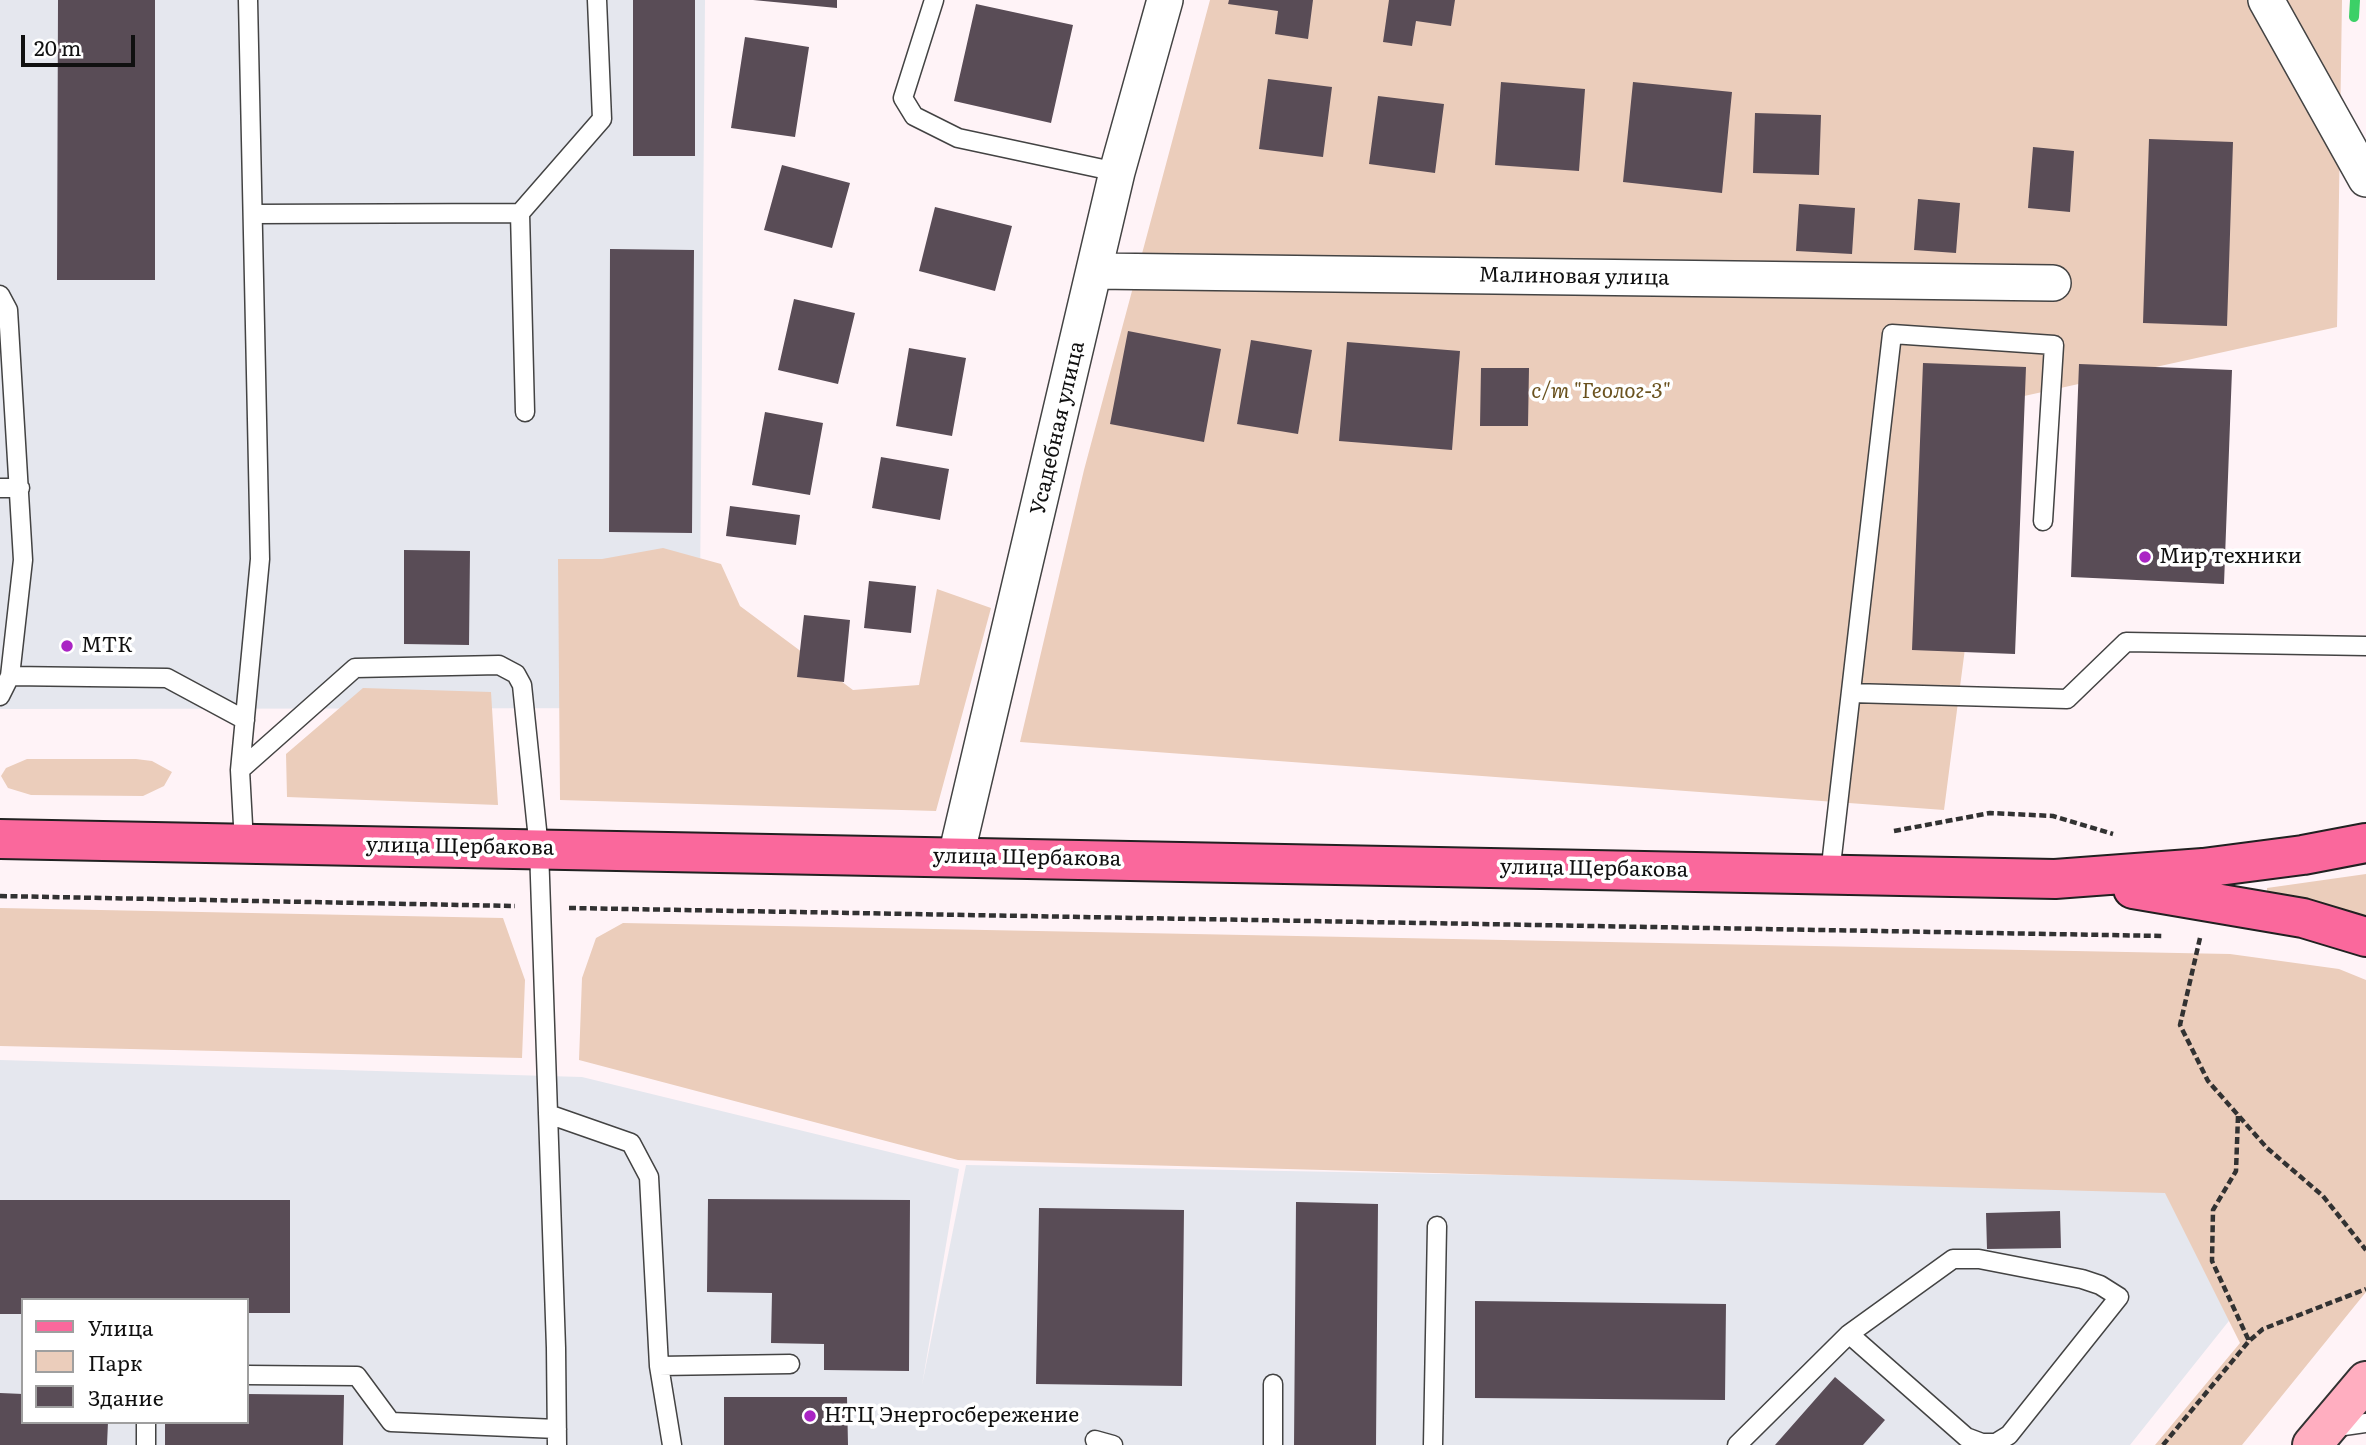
<!DOCTYPE html>
<html>
<head>
<meta charset="utf-8">
<style>
  body { margin:0 }
  #map { position:relative; width:2366px; height:1445px; overflow:hidden; background:#fff3f7; font-family:Literata,serif }
  canvas { display:block }
  .legend { position:absolute; left:21px; top:1298px; width:228px; height:126px; box-sizing:border-box; background:#fff; border:2px solid #9f9f9f; margin:0; padding:9px 12px; list-style:none; font-size:21px; color:#101010 }
  .legend li { display:flex; align-items:center; gap:14px; height:35px }
  .legend b { width:35px; border:2px solid #9f9f9f }
  .scale { position:absolute; left:21px; top:35px; width:114px; height:32px; box-sizing:border-box; border:4px solid #101010; border-top:0; padding-left:9px; font-size:21px; line-height:24px; white-space:nowrap; color:#101010; -webkit-text-stroke:5px #fff; paint-order:stroke }
</style>
</head>
<body>
<div id="map">
<canvas width="2366" height="1445"></canvas>
<ul class="legend">
<li><b style="height:9px;background:#fa689c"></b>Улица</li>
<li><b style="height:19px;background:#ebcdbb"></b>Парк</li>
<li><b style="height:19px;background:#594c56"></b>Здание</li>
</ul>
<div class="scale">20 m</div>
</div>
<script>
const ctx = document.querySelector('canvas').getContext('2d');
ctx.lineJoin = 'round';
function paint(path, color) { ctx.fillStyle = color; ctx.fill(path, 'evenodd'); }
const shape = rows => new Path2D(rows.map(r => 'M' + r).join(''));
function strokePath(path, color, width, dash) { ctx.strokeStyle = color; ctx.lineWidth = width; ctx.lineCap = dash ? 'butt' : 'round'; ctx.setLineDash(dash || []); ctx.stroke(path); }
function label(font, color, halo, rows, align = 'center') {
  ctx.font = font + ' Literata,serif'; ctx.lineWidth = 7; ctx.setLineDash([]); ctx.textBaseline = 'middle'; ctx.strokeStyle = halo; ctx.fillStyle = color; for (const [text, x, y, turn = 0] of rows) {
    ctx.save(); ctx.translate(x, y); ctx.rotate((+turn || 0) * Math.PI / 180); ctx.textAlign = isNaN(turn) ? turn : align; if (halo) ctx.strokeText(text, 0, 0); ctx.fillText(text, 0, 0); ctx.restore();
  }
}
const industrial = shape([
  [0,0,705,0,699,708,0,709],
  [0,1060,582,1077,959,1169,922,1385,966,1165,2296,1190,2303,1228,2130,1445,0,1445],
  [23,1300,247,1300,247,1422,23,1422]
]);
const green = shape([
  [1210,0,2342,0,2337,327,1997,402,1944,810,1020,742,1084,470],
  [663,548,721,564,740,606,853,690,919,685,937,589,991,608,936,811,560,800,558,559,602,559],
  [363,688,491,692,498,805,287,797,286,754],
  [27,759,136,759,152,761,172,772,164,786,143,796,31,795,8,788,1,776,6,768],
  [2366,874,2366,916,2267,892,2267,888],
  [0,908,503,918,525,980,522,1058,0,1046],
  [623,923,2230,954,2339,969,2366,980,2366,1292,2242,1445,2155,1445,2240,1343,2165,1193,958,1160,579,1060,582,978,596,938]
]);
const stream = shape([
  [2354,17,2355,0]
]);
const building = shape([
  [58,0,155,0,155,280,57,280],
  [633,0,695,0,695,156,633,156],
  [753,0,837,0,837,8],
  [1229,0,1313,0,1308,39,1275,34,1278,11,1228,4],
  [1389,0,1455,0,1451,26,1416,21,1412,46,1383,42],
  [976,4,1073,25,1051,123,954,101],
  [745,37,809,47,795,137,731,128],
  [1268,79,1332,87,1323,157,1259,149],
  [1501,82,1585,89,1579,171,1495,165],
  [1633,82,1732,92,1722,193,1623,182],
  [1378,96,1444,104,1435,173,1369,164],
  [1755,113,1821,115,1819,175,1753,173],
  [2149,139,2233,142,2227,326,2143,323],
  [2033,147,2074,151,2070,212,2028,208],
  [782,165,850,183,832,248,764,230],
  [1918,199,1960,203,1956,253,1914,250],
  [1799,204,1855,208,1852,254,1796,251],
  [935,207,1012,226,995,291,919,271],
  [610,249,694,250,692,533,609,532],
  [794,299,855,313,838,384,778,370],
  [1128,331,1221,349,1204,442,1110,424],
  [1251,340,1312,350,1298,434,1237,424],
  [1347,342,1460,351,1452,450,1339,441],
  [909,348,966,358,952,436,896,426],
  [1923,363,2026,367,2015,654,1912,650],
  [2079,364,2232,370,2224,584,2071,577],
  [1481,368,1529,368,1528,426,1480,426],
  [765,412,823,423,810,495,752,485],
  [881,457,949,469,940,520,872,508],
  [730,506,800,515,796,545,726,536],
  [404,550,470,551,469,645,404,644],
  [869,581,916,586,911,633,864,628],
  [804,615,850,620,844,682,797,677],
  [708,1199,910,1200,909,1371,824,1370,824,1344,771,1343,772,1293,707,1292],
  [0,1200,290,1200,290,1313,247,1313,247,1300,23,1300,23,1314,0,1314],
  [1296,1202,1378,1204,1376,1445,1294,1445],
  [1039,1208,1184,1210,1182,1386,1036,1384],
  [2060,1211,2061,1248,1987,1249,1986,1213],
  [1475,1301,1726,1304,1725,1400,1475,1398],
  [1835,1377,1885,1420,1863,1445,1775,1445],
  [0,1393,23,1394,23,1422,108,1422,107,1445,0,1445],
  [247,1394,344,1395,343,1445,165,1445,165,1422,247,1422],
  [724,1397,847,1397,848,1445,724,1445]
]);
const path = shape([
  [1894,831,1990,813,2053,816,2113,834],
  [0,896,515,906],
  [569,908,2163,936],
  [2200,938,2180,1025,2208,1081,2267,1148,2323,1196,2366,1250],
  [2238,1116,2236,1171,2213,1210,2212,1261,2249,1341],
  [2163,1445,2249,1341,2263,1329,2366,1289]
]);
const service = shape([
  [934,0,903,98,914,116,958,138,1117,172],
  [520,213,602,119,597,0],
  [253,214,520,213,525,412],
  [0,295,8,310,23,560,10,676],
  [0,488,20,488],
  [1851,693,2067,699,2126,642,2366,646],
  [0,696,10,676,167,678,245,720],
  [240,770,260,559,248,0],
  [244,843,240,770,355,668,499,665,516,674,522,685,539,849,556,1348,557,1445],
  [1830,874,1892,334,2054,345,2043,521],
  [548,1114,631,1143,649,1177,659,1366,672,1445],
  [659,1366,790,1364],
  [247,1375,357,1376,391,1422,557,1429],
  [2330,1428,2366,1423],
  [1095,1440,1113,1445],
  [146,1445,146,1422],
  [1273,1445,1273,1384],
  [1433,1445,1437,1226],
  [1737,1445,1849,1334,1966,1437,1982,1443,1996,1443,2009,1435,2119,1297,2100,1285,2082,1279,1979,1259,1953,1259,1849,1334]
]);
const minor = shape([
  [2266,0,2366,179],
  [1096,271,2053,283],
  [956,856,1117,172,1165,0]
]);
const secondary = shape([
  [2312,1445,2366,1381]
]);
const primary = shape([
  [0,839,2055,879,2203,868,2303,855,2366,843],
  [2133,889,2303,918,2366,937]
]);
const markers = [
  [2145,557,7,"#aa24c4"],
  [67,646,7,"#aa24c4"],
  [810,1416,7,"#aa24c4"]
];
const streetNames = [
  ["Малиновая улица",1574,277,1],
  ["Усадебная улица",1058,428,-77],
  ["улица Щербакова",460,847,1],
  ["улица Щербакова",1027,858,1],
  ["улица Щербакова",1594,869,1]
];
const parkNames = [
  ["с/т \"Геолог-3\"",1601,392]
];
const poiNames = [
  ["Мир техники",2159,557],
  ["МТК",81,646],
  ["НТЦ Энергосбережение",824,1416]
];
paint(industrial, '#e5e7ee');
paint(green, '#ebcdbb');
strokePath(stream, '#3cd067', 10);
paint(building, '#594c56');
strokePath(service, '#434343', 21);
strokePath(minor, '#434343', 38);
strokePath(secondary, '#323232', 42);
strokePath(primary, '#212121', 42);
strokePath(path, '#323232', 4.5, [7, 3.5]);
strokePath(service, '#fff', 18);
strokePath(minor, '#fff', 35);
strokePath(secondary, '#ffaec0', 38);
strokePath(primary, '#fa689c', 38);
for (const [x, y, r, color] of markers) { const dot = new Path2D(); dot.arc(x, y, r, 0, 2 * Math.PI); ctx.fillStyle = color; ctx.fill(dot); strokePath(dot, '#fff', 2.5); }
label('21px', '#101010', '#fff', streetNames);
label('italic 21px', '#6a521e', '#fff', parkNames);
label('21px', '#101010', '#fff', poiNames, 'left');
</script>
</body>
</html>
